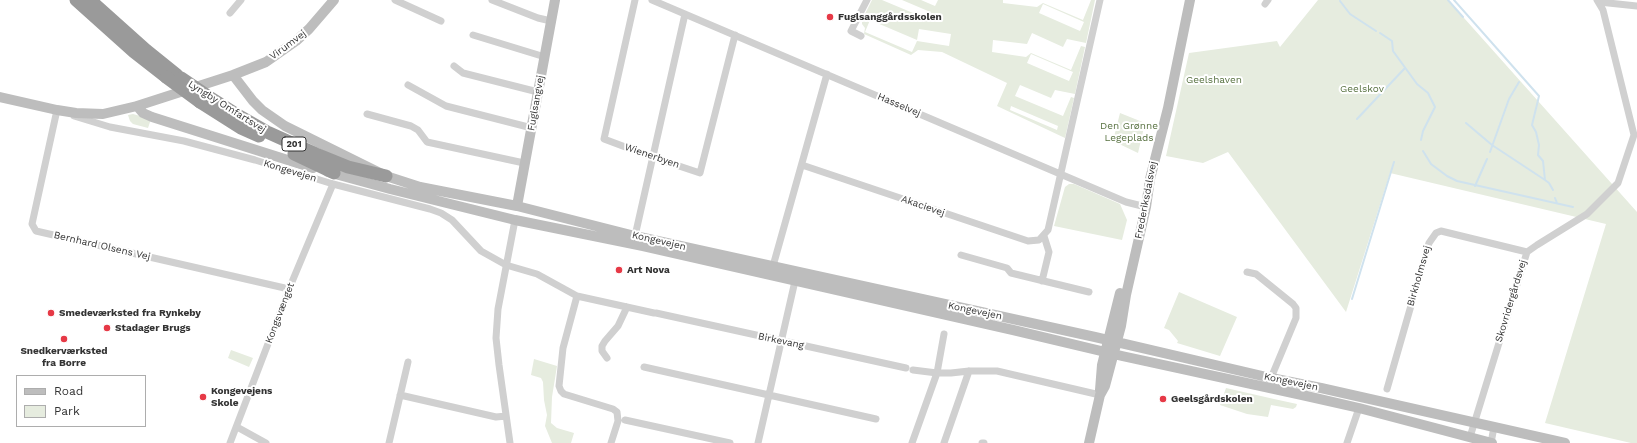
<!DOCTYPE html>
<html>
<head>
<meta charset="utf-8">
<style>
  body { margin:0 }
  #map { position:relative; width:1637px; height:443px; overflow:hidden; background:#fff; font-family:"Work Sans",sans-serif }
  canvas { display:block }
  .legend { position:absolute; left:16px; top:375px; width:130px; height:52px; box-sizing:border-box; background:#fff; border:1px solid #adadad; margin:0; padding:5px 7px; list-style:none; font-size:12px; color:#333 }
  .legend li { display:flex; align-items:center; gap:8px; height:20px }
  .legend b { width:20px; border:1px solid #adadad }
</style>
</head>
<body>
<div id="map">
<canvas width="1637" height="443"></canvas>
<ul class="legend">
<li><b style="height:5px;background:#bdbdbd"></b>Road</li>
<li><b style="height:11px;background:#e6ecdf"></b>Park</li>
</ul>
</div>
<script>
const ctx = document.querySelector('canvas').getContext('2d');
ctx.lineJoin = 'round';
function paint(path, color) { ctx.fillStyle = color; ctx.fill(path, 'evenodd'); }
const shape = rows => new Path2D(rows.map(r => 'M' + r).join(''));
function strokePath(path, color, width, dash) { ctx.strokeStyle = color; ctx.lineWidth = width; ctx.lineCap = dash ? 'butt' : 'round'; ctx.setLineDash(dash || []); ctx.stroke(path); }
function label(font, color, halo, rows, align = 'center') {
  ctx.font = font + ' "Work Sans",sans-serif'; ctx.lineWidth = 4; ctx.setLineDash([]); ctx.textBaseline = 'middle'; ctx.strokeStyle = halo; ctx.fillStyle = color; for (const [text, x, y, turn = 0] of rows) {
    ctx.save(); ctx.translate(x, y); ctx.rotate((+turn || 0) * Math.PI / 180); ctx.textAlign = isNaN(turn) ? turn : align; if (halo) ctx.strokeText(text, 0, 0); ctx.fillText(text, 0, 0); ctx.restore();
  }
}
const green = shape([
  [872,0,882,0,925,18,928,11,902,0,921,0,935,6,938,0,1003,0,1003,3,1037,7,1043,3,1083,20,1091,0,1095,0,1086,43,1067,39,1063,47,1032,33,1027,44,993,40,992,52,1026,57,1031,53,1071,70,1081,46,1085,47,1075,94,1055,90,1051,98,1020,85,1015,96,1063,116,1071,97,1074,98,1065,138,997,106,1007,83,942,52,918,50,911,55,864,34,865,28,862,24,862,20],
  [1043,4,1084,22,1080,31,1039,13],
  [870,20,917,40,919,29,951,34,949,46,917,41,912,52,865,32],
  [1031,54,1073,72,1069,81,1027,63],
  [1011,106,1058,126,1057,130,1010,110],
  [1318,0,1448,0,1637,212,1637,443,1631,443,1545,423,1606,224,1390,173,1346,312,1228,152,1203,163,1166,156,1189,53,1277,41,1280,47],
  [1120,113,1145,123,1138,153,1113,141],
  [133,114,151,119,148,128,133,124,130,121,128,115],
  [1069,184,1074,184,1120,204,1127,220,1122,240,1054,226,1065,187],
  [1179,292,1237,317,1220,356,1177,343,1178,341,1169,330,1164,328],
  [231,350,253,358,249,367,228,358],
  [534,359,557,366,552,397,551,423,557,428,574,433,571,443,552,443,545,426,547,415,544,400,543,382,541,378,531,375],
  [1226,388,1274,399,1297,404,1296,407,1293,409,1271,405,1268,417,1247,414,1220,405]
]);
const stream = shape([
  [1448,0,1463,17],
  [1454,0,1539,96,1532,125,1536,132,1539,145,1538,155,1543,161,1545,180,1549,183,1553,190],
  [1340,1,1350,14,1376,31],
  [1380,33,1392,41,1393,51,1417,84,1428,93,1435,107,1423,131,1421,140],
  [1357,119,1405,68],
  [1466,123,1492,145,1545,180],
  [1423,151,1431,164,1447,176,1457,181,1573,207],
  [1490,152,1509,99,1519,82],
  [1475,186,1487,159],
  [1555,198,1557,203],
  [1352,299,1394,162]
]);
const street = shape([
  [395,0,441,21],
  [492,0,538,18,551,21],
  [635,0,604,139,652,157,700,173,735,35],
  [652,0,1126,202,1146,207],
  [1599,2,1637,6],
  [1265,4,1268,0],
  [230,13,241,0],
  [473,35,545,57],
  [861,36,851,31,867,0],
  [454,66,463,73,538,92],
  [408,85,446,106,532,128],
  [60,111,57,110,32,224,36,231,289,289],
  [367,114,411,126,418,130,427,142,524,163],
  [74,116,110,127,184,141,255,160,333,184,430,209,441,213,452,220,481,251,506,265,537,274,577,296,654,313],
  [802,165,1028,241,1039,240,1048,230,1100,0],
  [635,236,685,14],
  [961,255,1007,268,1011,273,1089,292],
  [773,266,827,74],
  [1247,272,1256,274,1293,304,1296,308,1296,318,1271,378],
  [1042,281,1049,252,1044,236],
  [577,296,563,348,559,386,561,391,564,394,613,409,617,412,618,421,611,443],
  [656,313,906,368],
  [607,358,602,351,602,346,605,341,618,326,627,307],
  [644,367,876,419],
  [913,370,937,373,951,373,969,371,997,371,1100,395],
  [1387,389,1429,243,1436,233,1441,231,1527,252],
  [400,395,496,417,506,416],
  [625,420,730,443],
  [237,427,266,443],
  [1470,437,1527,252,1537,245,1587,214,1618,183,1634,135,1603,10,1597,0],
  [230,443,289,289,333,184],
  [389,443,408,362],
  [510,443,499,365,496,338,498,309,515,220],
  [758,443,795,281],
  [912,443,937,373,944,334],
  [944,443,969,371],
  [982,443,984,443],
  [1347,443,1359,408],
  [1491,443,1494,427]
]);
const secondary = shape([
  [233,75,253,101,262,110,285,126,386,176,420,187,517,206,635,236,1095,337,1271,378,1321,388,1565,443],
  [0,97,57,110,76,113,103,114,137,106,233,75,266,62,296,41,309,29,334,0],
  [137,106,143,113,152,117,313,168],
  [328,172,390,189,515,220,643,246,1013,330,1122,356,1302,395,1359,408,1492,443],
  [517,206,555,0],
  [1100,390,1102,365,1120,293],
  [1089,443,1100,395,1105,386,1121,326,1126,295,1146,207,1150,179,1168,108,1190,0]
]);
const highway = shape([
  [76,0,134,52,166,77],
  [90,0,146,50,177,75],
  [209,97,239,116,267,132,316,154,348,167,386,176],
  [200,102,241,128,259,136],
  [294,154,334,173]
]);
const highwayBridge = shape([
  [166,77,200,102],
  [181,78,209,97]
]);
const markers = [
  [830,17,4,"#e63946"],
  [619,270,4,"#e63946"],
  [51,313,4,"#e63946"],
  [107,328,4,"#e63946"],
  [64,339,4,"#e63946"],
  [203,397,4,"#e63946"],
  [1163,399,4,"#e63946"]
];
const shields = [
  [294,144,24]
];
const shieldNames = [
  ["201",294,144]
];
const poiNames = [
  ["Fuglsanggårdsskolen",838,17],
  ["Art Nova",627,270],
  ["Smedeværksted fra Rynkeby",59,313],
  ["Stadager Brugs",115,328],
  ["Snedkerværksted",64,351,"center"],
  ["fra Borre",64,363,"center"],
  ["Kongevejens",211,391],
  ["Skole",211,403],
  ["Geelsgårdskolen",1171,399]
];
const streetNames = [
  ["Virumvej",288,45,-37],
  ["Fuglsangvej",536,103,-80],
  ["Hasselvej",899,105,23],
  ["Lyngby Omfartsvej",227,107,32],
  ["Wienerbyen",652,156,19],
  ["Kongevejen",290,171,17],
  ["Frederiksdalsvej",1146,200,-79],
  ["Akacievej",923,206,19],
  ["Kongevejen",659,241,13],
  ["Bernhard Olsens Vej",102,246,13],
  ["Birkholmsvej",1419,276,-74],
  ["Skovridergårdsvej",1511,301,-73],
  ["Kongevejen",975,311,12],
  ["Kongsvænget",280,313,-69],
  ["Birkevang",781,341,12],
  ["Kongevejen",1291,382,12]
];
const parkNames = [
  ["Geelshaven",1214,80],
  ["Geelskov",1362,89],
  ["Den Grønne",1129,126],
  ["Legeplads",1129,138]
];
paint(green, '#e6ecdf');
strokePath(stream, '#cfe2ee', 2);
strokePath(street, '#d0d0d0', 7);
strokePath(secondary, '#bdbdbd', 10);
strokePath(highway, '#9a9a9a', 13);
strokePath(highwayBridge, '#9a9a9a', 13);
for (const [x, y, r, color] of markers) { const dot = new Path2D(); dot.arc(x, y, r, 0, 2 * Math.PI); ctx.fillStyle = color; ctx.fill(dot); strokePath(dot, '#fff', 1.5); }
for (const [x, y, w] of shields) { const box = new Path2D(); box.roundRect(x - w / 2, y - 7, w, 14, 3); ctx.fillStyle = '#fff'; ctx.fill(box); strokePath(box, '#333', 1); }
label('bold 9px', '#333', null, shieldNames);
label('bold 10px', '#333', '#fff', poiNames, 'left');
label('10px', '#333', '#fff', streetNames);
label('10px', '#56703f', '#fff', parkNames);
</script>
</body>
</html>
